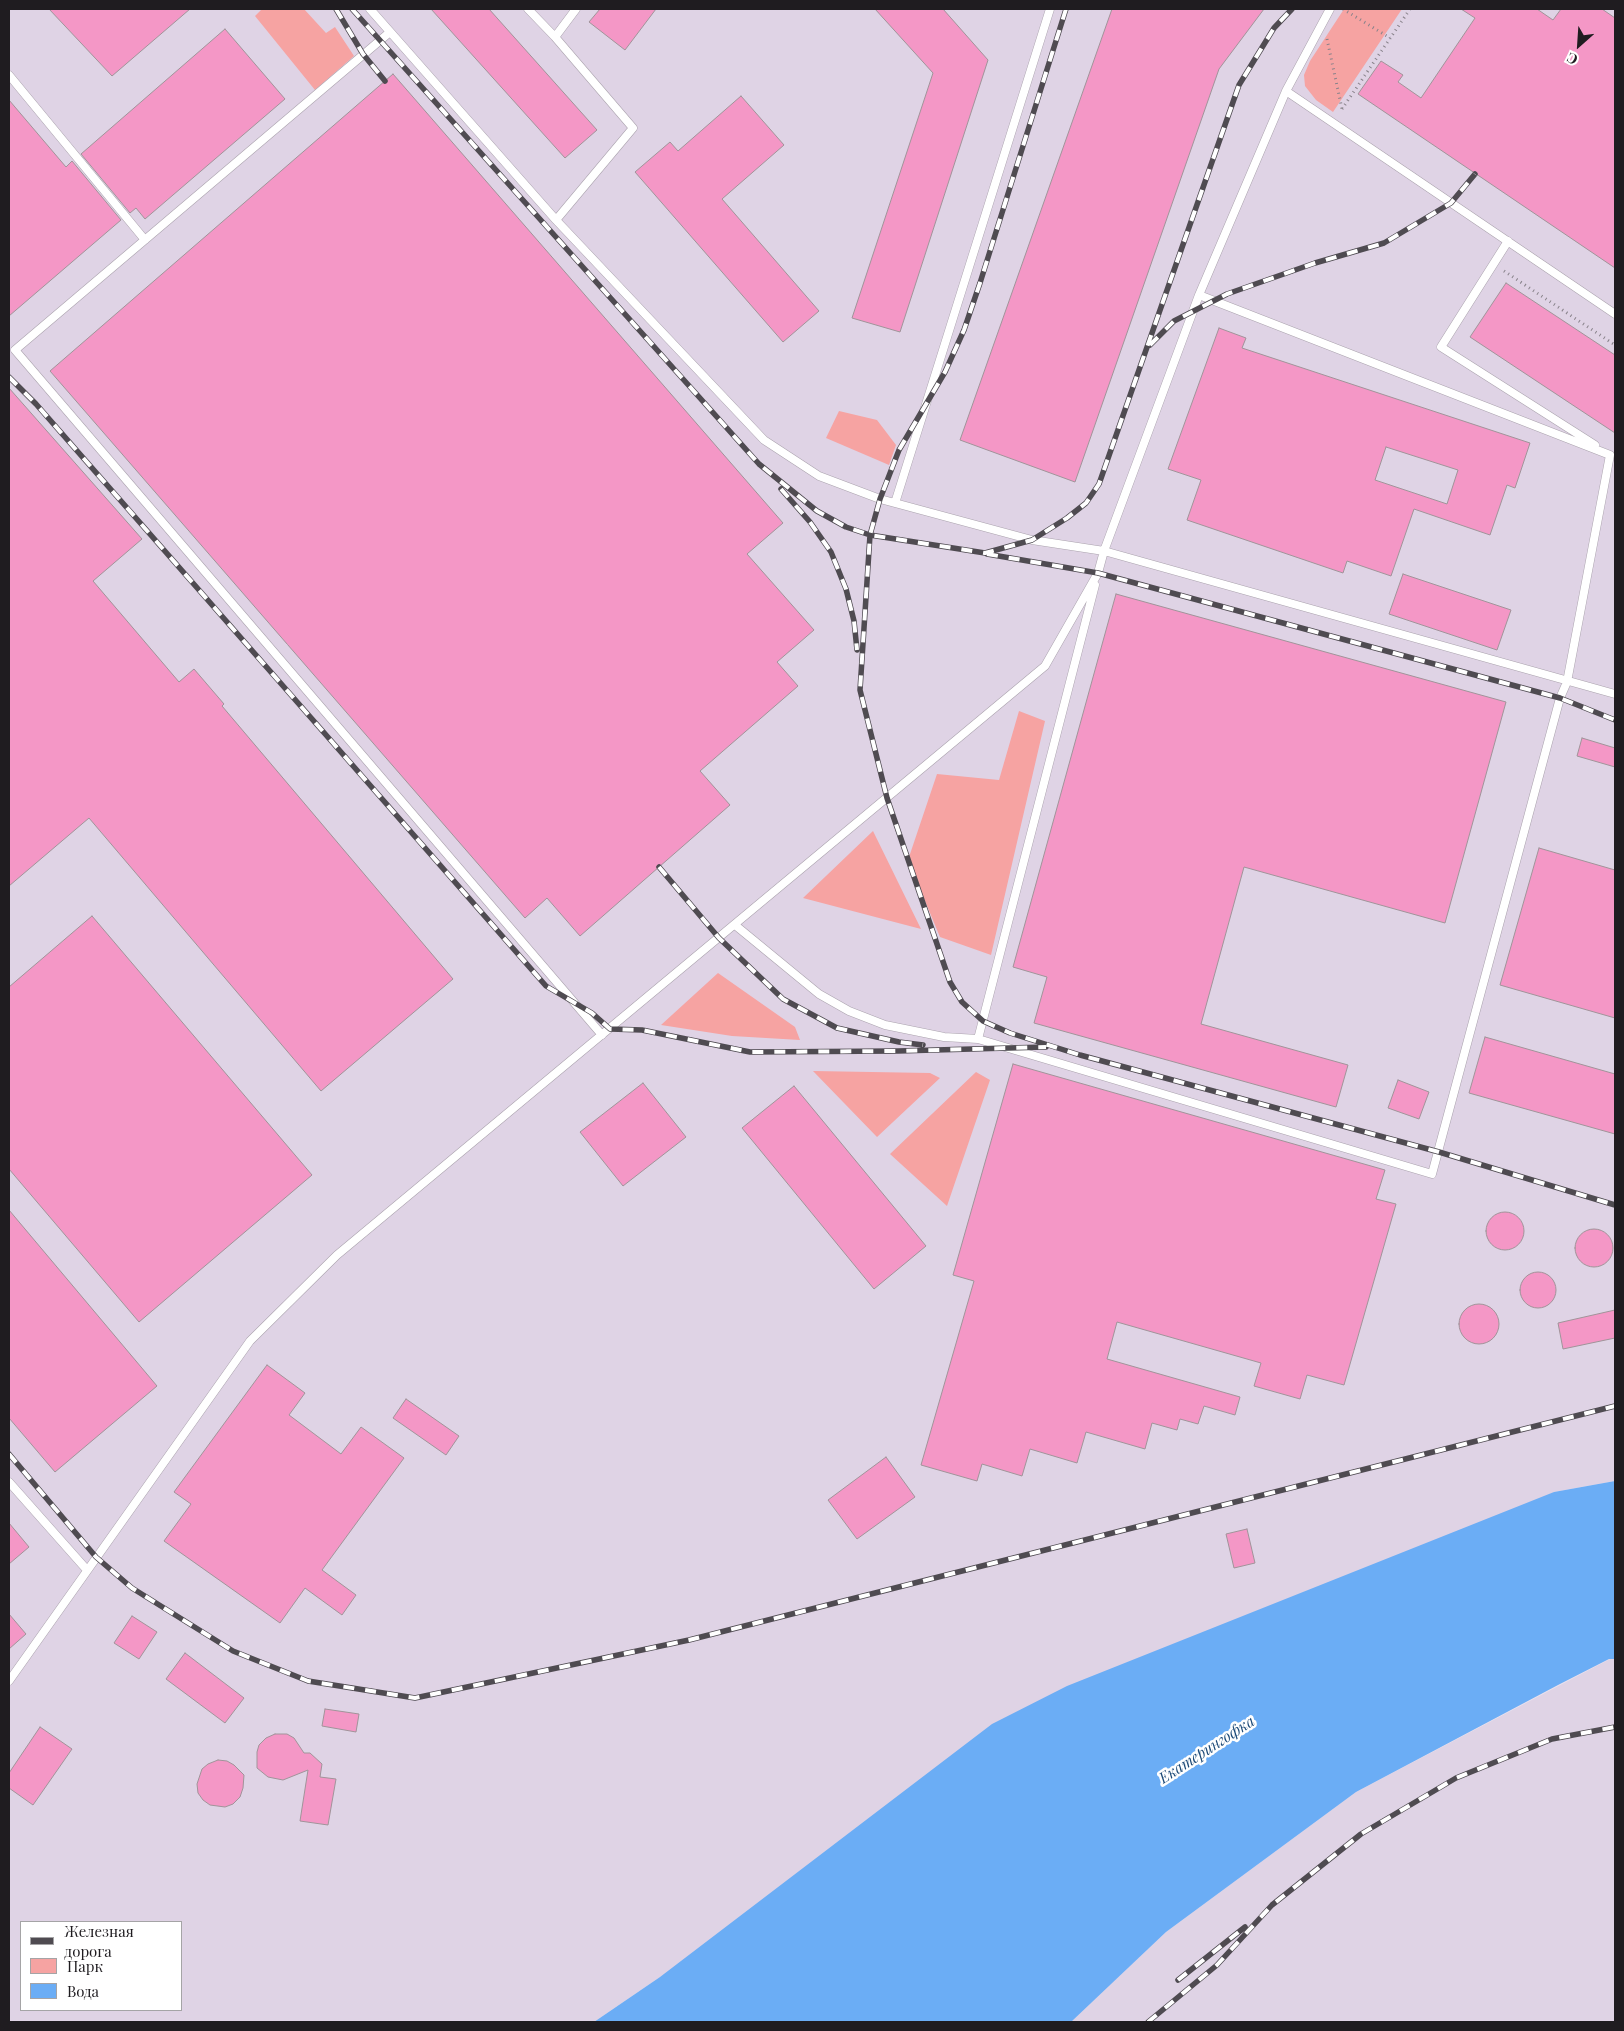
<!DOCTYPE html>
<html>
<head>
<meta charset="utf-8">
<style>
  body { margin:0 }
  #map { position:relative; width:1624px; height:2031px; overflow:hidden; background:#eae1ed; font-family:"Playfair Display",serif }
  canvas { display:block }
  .frame { position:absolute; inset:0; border:10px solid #1f1c20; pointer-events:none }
  .legend { position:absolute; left:20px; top:1921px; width:162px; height:90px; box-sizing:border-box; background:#fff; border:1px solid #a5a4a6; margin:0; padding:6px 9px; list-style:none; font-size:15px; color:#1f1c20 }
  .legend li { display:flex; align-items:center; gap:10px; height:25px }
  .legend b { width:25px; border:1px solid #a5a4a6 }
  .north { position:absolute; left:1554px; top:20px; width:50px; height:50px; -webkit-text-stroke:4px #fff; paint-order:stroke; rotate:206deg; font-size:14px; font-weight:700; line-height:20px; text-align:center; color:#1f1c20 }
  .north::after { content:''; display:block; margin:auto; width:18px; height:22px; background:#1f1c20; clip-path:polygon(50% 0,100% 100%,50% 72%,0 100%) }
</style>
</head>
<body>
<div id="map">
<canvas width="1624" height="2031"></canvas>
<div class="frame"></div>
<ul class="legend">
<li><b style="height:6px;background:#4f4b51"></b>Железная дорога</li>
<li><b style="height:14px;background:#f6a3a2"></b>Парк</li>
<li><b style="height:14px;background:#6badf5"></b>Вода</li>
</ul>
<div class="north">С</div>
</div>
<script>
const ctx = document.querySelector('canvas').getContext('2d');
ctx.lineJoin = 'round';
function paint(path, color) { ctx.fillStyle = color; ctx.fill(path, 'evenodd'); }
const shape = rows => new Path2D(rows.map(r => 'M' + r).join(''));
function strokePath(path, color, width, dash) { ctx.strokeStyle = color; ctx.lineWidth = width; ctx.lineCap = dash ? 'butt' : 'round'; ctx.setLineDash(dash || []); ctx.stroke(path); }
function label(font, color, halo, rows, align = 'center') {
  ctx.font = font + ' "Playfair Display",serif'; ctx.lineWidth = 5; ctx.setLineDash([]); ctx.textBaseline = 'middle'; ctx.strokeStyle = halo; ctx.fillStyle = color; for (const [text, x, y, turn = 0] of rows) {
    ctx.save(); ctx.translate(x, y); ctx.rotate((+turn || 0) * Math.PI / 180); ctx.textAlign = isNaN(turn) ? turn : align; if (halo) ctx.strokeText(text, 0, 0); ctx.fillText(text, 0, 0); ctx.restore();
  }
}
const built = shape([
  [9,9,1615,9,1615,1481,1554,1492,660,1977,594,2022,9,2022],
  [21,1922,181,1922,181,2010,21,2010],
  [1610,1659,1615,1659,1615,2022,1071,2022,1166,1932,1356,1792]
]);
const green = shape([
  [262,9,304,9,326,33,335,27,354,56,315,90,255,16],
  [1344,9,1402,9,1333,112,1316,100,1305,86,1304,75,1310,61],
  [839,411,877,420,896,445,889,465,826,438],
  [1019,711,1045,721,991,955,940,937,908,860,937,774,999,780],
  [873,831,921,929,803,898],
  [718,973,795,1027,800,1040,732,1036,661,1025],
  [813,1071,930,1073,940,1078,877,1137],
  [976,1072,990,1080,947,1206,890,1154]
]);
const water = shape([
  [1615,1481,1615,1659,1609,1659,1558,1685,1356,1792,1166,1932,1071,2022,594,2022,660,1977,992,1724,1067,1686,1554,1492]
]);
const building = shape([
  [49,9,190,9,112,76,49,9],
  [431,9,489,9,597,130,565,158,431,9],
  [600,9,656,9,625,50,589,22,600,9],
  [875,9,943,9,988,60,900,332,852,318,933,73,875,9],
  [1112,9,1264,9,1219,69,1075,482,960,440,1112,9],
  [1461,9,1537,9,1553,20,1561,9,1602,9,1615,18,1615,268,1358,94,1381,61,1403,75,1398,82,1421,98,1475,18,1461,9],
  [225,29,285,99,145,219,136,208,130,213,81,154,225,29],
  [393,74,783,523,747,554,814,630,777,662,798,686,700,771,730,805,580,936,547,898,525,918,50,371,393,74],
  [741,96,784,145,722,199,819,311,783,342,635,172,670,142,678,151,741,96],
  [9,100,66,167,72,161,121,220,9,316,9,100],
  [1506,283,1615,355,1615,433,1470,337,1506,283],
  [1219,328,1246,338,1242,348,1530,443,1515,488,1507,485,1490,535,1414,509,1391,576,1347,561,1343,573,1187,520,1201,480,1168,469,1219,328],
  [1386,447,1458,470,1447,504,1375,480,1386,447],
  [9,388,142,539,93,581,179,682,194,669,224,704,222,706,453,979,321,1091,89,818,9,886,9,388],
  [1403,574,1511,610,1497,650,1389,614,1403,574],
  [1116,594,1506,702,1445,923,1244,867,1201,1024,1348,1065,1336,1107,1034,1023,1047,977,1013,967,1116,594],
  [1582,738,1615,748,1615,767,1577,756,1582,738],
  [1539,848,1615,870,1615,1018,1500,985,1539,848],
  [92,916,312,1175,139,1322,9,1169,9,987,92,916],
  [1485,1037,1615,1074,1615,1134,1469,1093,1485,1037],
  [1013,1064,1385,1170,1376,1199,1396,1204,1344,1385,1307,1375,1300,1399,1254,1386,1261,1363,1117,1322,1107,1359,1240,1397,1235,1415,1204,1406,1198,1424,1180,1419,1177,1430,1152,1423,1145,1449,1086,1432,1077,1463,1030,1449,1022,1476,982,1464,977,1481,921,1465,974,1281,953,1275,1013,1064],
  [1398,1080,1429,1092,1419,1119,1388,1108,1398,1080],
  [643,1083,686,1137,623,1186,580,1132,643,1083],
  [794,1086,926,1246,874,1289,742,1128,794,1086],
  [9,1210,157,1386,55,1472,9,1418,9,1210],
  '1486 1231a19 19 0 1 1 38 0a19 19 0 1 1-38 0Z',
  '1575 1248a19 19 0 1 1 38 0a19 19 0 1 1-38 0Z',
  '1520 1290a18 18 0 1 1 36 0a18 18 0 1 1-36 0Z',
  '1459 1324a20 20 0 1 1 40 0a20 20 0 1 1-40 0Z',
  [1615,1310,1615,1338,1563,1349,1558,1323,1615,1310],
  [267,1365,305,1393,289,1415,341,1454,361,1427,404,1458,322,1570,356,1595,342,1615,305,1588,280,1623,164,1541,191,1504,174,1492,267,1365],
  [406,1399,459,1436,446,1455,393,1418,406,1399],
  [886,1457,915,1497,857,1539,828,1500,886,1457],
  [9,1523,29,1547,9,1564,9,1523],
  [1247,1529,1255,1563,1234,1568,1226,1534,1247,1529],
  [9,1614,26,1634,9,1649,9,1614],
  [132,1616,157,1632,139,1659,114,1643,132,1616],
  [185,1653,244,1698,225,1723,166,1679,185,1653],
  [325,1709,359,1714,356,1732,322,1726,325,1709],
  [40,1727,72,1749,33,1805,9,1788,9,1773,40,1727],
  [275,1734,287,1734,294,1738,304,1753,310,1753,322,1764,320,1777,336,1779,328,1825,300,1821,308,1770,283,1780,268,1777,257,1768,257,1752,259,1745,266,1738,275,1734],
  [218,1760,227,1761,234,1765,244,1775,243,1788,240,1797,233,1804,225,1807,210,1805,203,1800,198,1793,197,1784,202,1769,208,1764,218,1760]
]);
const path = shape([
  [1343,9,1390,38],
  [1327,39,1342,109],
  [1342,109,1410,9],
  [1504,271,1615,345]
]);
const lane = shape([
  [370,9,556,220,764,440,819,476,880,499,1032,540,1104,551,1615,694],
  [528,9,555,37],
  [390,32,15,350,602,1035],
  [9,75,145,240],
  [1286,91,1615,314],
  [556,220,633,128,555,37,576,9],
  [1508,241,1441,347,1595,445],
  [895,503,1050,9],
  [735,925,819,994,849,1011,885,1025,944,1037,978,1039,1432,1174,1560,698,1567,682,1610,455,1199,295],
  [978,1039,1095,585],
  [9,1482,87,1570],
  [9,1681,250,1341,337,1255,1045,666,1098,573,1104,551,1199,295,1286,91,1330,9]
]);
const rail = shape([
  [336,9,363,54,385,81],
  [352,9,759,464,817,511,846,527,870,535,985,553,1032,540,1067,518,1086,503,1099,484,1239,85,1274,28,1292,9],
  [1066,9,980,283,964,330,945,372,899,450,880,499,870,535,860,690,887,798,950,982,962,1002,983,1021,1010,1033,1080,1055,1439,1152,1615,1205],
  [1150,345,1174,321,1227,294,1315,263,1384,243,1451,203,1475,174],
  [9,377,36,404,546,986,592,1013,610,1029,642,1030,750,1052,898,1051,1046,1047],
  [781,489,810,522,831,552,846,589,854,621,857,650],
  [987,554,1098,573,1560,698,1615,720],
  [659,867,719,938,783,999,837,1028,899,1042,923,1045],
  [9,1454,96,1557,132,1588,233,1651,308,1681,415,1698,689,1640,1615,1406],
  [1178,1980,1245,1927],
  [1148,2022,1217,1965,1272,1905,1361,1834,1456,1778,1552,1739,1615,1727]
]);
const waterNames = [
  ["Екатерингофка",1207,1750,-33]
];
paint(built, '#dfd3e5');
paint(green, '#f6a3a2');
paint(water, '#6badf5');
paint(building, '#f497c6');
strokePath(building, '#a1949a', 1);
strokePath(lane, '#aba3ae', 9);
strokePath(path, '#88828a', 3, [1, 4]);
strokePath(lane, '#fff', 8);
strokePath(rail, '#4f4b51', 5.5);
strokePath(rail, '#fff', 4, [11]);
label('italic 15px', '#1b4977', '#fff', waterNames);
</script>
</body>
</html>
